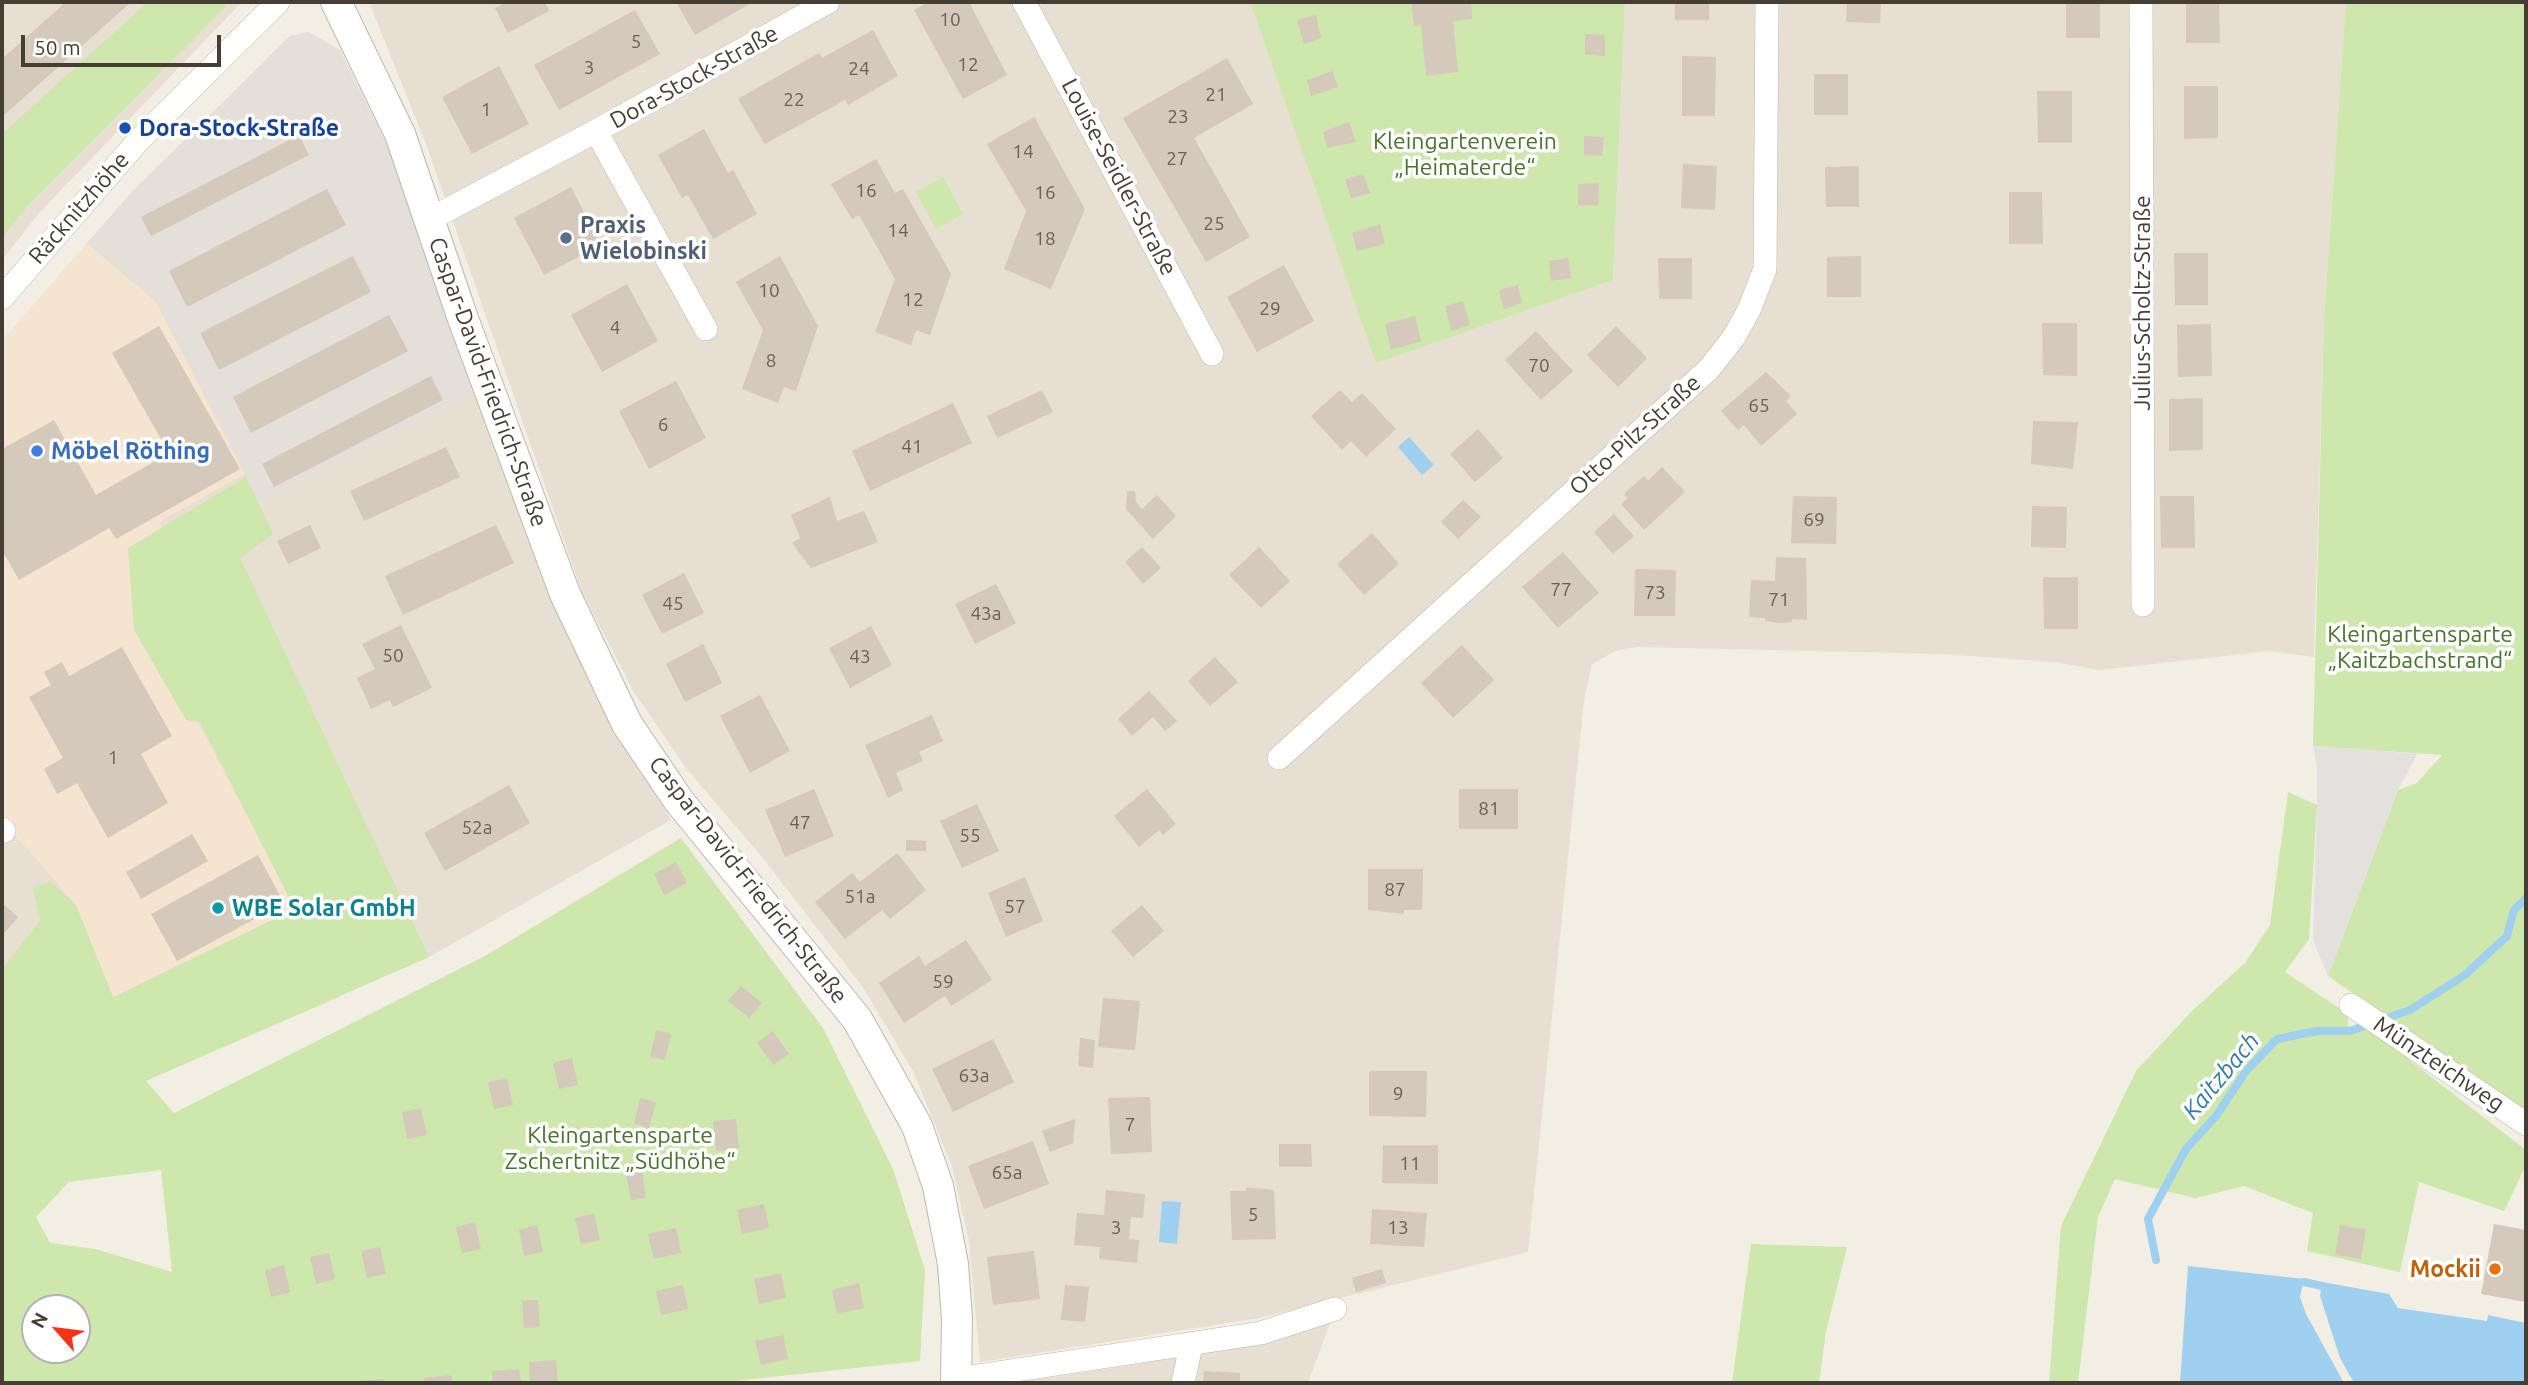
<!DOCTYPE html>
<html>
<head>
<meta charset="utf-8">
<style>
  body { margin:0 }
  #map { position:relative; width:2528px; height:1385px; overflow:hidden; background:#f2eee4; font-family:Ubuntu,sans-serif }
  canvas { display:block }
  .frame { position:absolute; inset:0; border:4px solid #443e34; pointer-events:none }
  .north { position:absolute; left:21px; top:1294px; width:70px; height:70px; box-sizing:border-box; background:#fff; border:2px solid #b4b2ae; border-radius:50%; rotate:298deg; font-size:19px; font-weight:700; line-height:28px; text-align:center; color:#443e34 }
  .north::after { content:''; display:block; margin:auto; width:24px; height:32px; background:#f93314; clip-path:polygon(50% 0,100% 100%,50% 72%,0 100%) }
  .scale { position:absolute; left:21px; top:35px; width:200px; height:32px; box-sizing:border-box; border:4px solid #443e34; border-top:0; padding-left:9px; font-size:21px; line-height:24px; white-space:nowrap; color:#443e34; -webkit-text-stroke:5px #fff; paint-order:stroke }
</style>
</head>
<body>
<div id="map">
<canvas width="2528" height="1385"></canvas>
<div class="frame"></div>
<div class="north">N</div>
<div class="scale">50 m</div>
</div>
<script>
const ctx = document.querySelector('canvas').getContext('2d');
ctx.lineJoin = 'round';
function paint(path, color) { ctx.fillStyle = color; ctx.fill(path, 'evenodd'); }
const shape = rows => new Path2D(rows.map(r => 'M' + r).join(''));
function strokePath(path, color, width, dash) { ctx.strokeStyle = color; ctx.lineWidth = width; ctx.lineCap = dash ? 'butt' : 'round'; ctx.setLineDash(dash || []); ctx.stroke(path); }
function label(font, color, halo, rows, align = 'center') {
  ctx.font = font + ' Ubuntu,sans-serif'; ctx.lineWidth = 7; ctx.setLineDash([]); ctx.textBaseline = 'middle'; ctx.strokeStyle = halo; ctx.fillStyle = color; for (const [text, x, y, turn = 0] of rows) {
    ctx.save(); ctx.translate(x, y); ctx.rotate((+turn || 0) * Math.PI / 180); ctx.textAlign = isNaN(turn) ? turn : align; if (halo) ctx.strokeText(text, 0, 0); ctx.fillText(text, 0, 0); ctx.restore();
  }
}
const residential = shape([
  [2,2,242,2,40,212,2,260],
  [369,2,1250,2,1376,362,1613,280,1625,2,2346,2,2324,318,2314,657,2270,651,2100,670,2054,662,1942,654,1637,647,1615,651,1592,664,1584,700,1528,1252,1259,1318,980,1362,969,1241,952,1166,913,1071,862,986,762,857,686,768,634,692,582,592,427,147],
  [308,32,340,50,592,679,671,820,429,957,146,1080,2,1227,2,341,131,193,290,36],
  [1335,1309,1308,1383,1013,1383,1139,1364,1316,1322]
]);
const commercial = shape([
  [87,243,156,302,245,474,159,522,245,669,188,702,341,997,146,1080,76,905,19,840,2,813,2,341]
]);
const industrial = shape([
  [308,32,340,50,395,161,479,392,261,504,156,302,87,243,131,193,290,36]
]);
const green = shape([
  [148,2,230,2,30,203,2,237,2,134],
  [1250,2,1625,2,1613,280,1376,363],
  [2346,2,2526,2,2526,1113,2328,976,2398,790,2417,783,2442,755,2313,746,2324,318],
  [943,177,963,214,936,229,916,192],
  [246,477,273,534,240,558,429,957,146,1081,174,1113,485,956,681,838,823,1028,893,1169,925,1270,920,1361,716,1383,2,1383,2,969,40,921,33,887,51,882,76,905,113,997,295,909,200,722,186,720,134,630,128,548],
  [161,1170,172,1272,95,1249,50,1243,36,1217,69,1182],
  [35,1308,77,1308,77,1350,35,1350],
  [2288,792,2317,805,2309,939,2285,972,2348,1014,2348,1026,2368,1028,2526,1150,2526,1165,2504,1211,2419,1182,2400,1272,2307,1251,2313,1213,2244,1186,2195,1198,2115,1179,2098,1217,2078,1383,2049,1383,2061,1226,2136,1071,2192,1011,2245,963,2270,925],
  [1751,1244,1847,1247,1826,1331,1819,1383,1732,1383]
]);
const parking = shape([
  [2313,746,2417,754,2398,790,2328,976,2313,940,2317,805,2317,767]
]);
const water = shape([
  [1409,437,1434,465,1422,475,1398,447],
  [1162,1201,1181,1202,1177,1244,1159,1242],
  [2188,1266,2304,1279,2300,1297,2306,1314,2344,1383,2180,1383],
  [2322,1282,2389,1294,2398,1308,2487,1321,2488,1315,2526,1323,2526,1383,2354,1383,2340,1358,2320,1296]
]);
const stream = shape([
  [2156,1260,2148,1219,2186,1149,2216,1116,2246,1071,2277,1039,2317,1031,2350,1031,2410,1010,2465,975,2507,936,2514,910,2526,898],
  [2304,1282,2322,1286]
]);
const building = shape([
  [66,2,131,2,2,117,2,59],
  [507,2,545,2,549,11,508,33,495,8],
  [676,2,753,2,695,35],
  [929,2,969,2,1007,75,963,99,914,10],
  [1411,2,1471,2,1472,19,1453,21,1458,72,1426,76,1421,25,1414,26],
  [1675,2,1709,2,1709,20,1675,20],
  [1847,2,1881,2,1880,23,1846,22],
  [2066,2,2100,2,2100,38,2066,38],
  [2186,2,2219,2,2220,43,2186,43],
  [635,10,660,54,559,110,534,65],
  [1316,15,1321,38,1304,44,1297,20],
  [873,30,898,76,848,105,845,100,765,144,738,99,819,53,822,58],
  [1585,34,1605,35,1605,56,1585,54],
  [1682,56,1716,57,1715,116,1682,116],
  [1227,58,1253,104,1194,138,1250,237,1206,262,1123,118],
  [499,66,529,124,472,154,442,97],
  [1332,71,1338,87,1311,96,1307,80],
  [1814,74,1848,74,1848,115,1814,115],
  [2184,86,2218,86,2218,138,2184,139],
  [2037,91,2072,91,2072,143,2038,143],
  [1034,117,1085,209,1051,289,1004,269,1026,211,987,144],
  [1349,122,1356,142,1327,148,1323,132],
  [704,129,728,173,733,170,757,214,713,239,688,195,682,198,658,155],
  [299,135,309,155,151,236,141,217],
  [1584,136,1604,137,1602,156,1584,155],
  [876,159,895,193,903,189,951,274,930,335,916,330,911,345,875,332,895,279,859,215,852,219,831,184],
  [1683,164,1717,166,1715,210,1681,208],
  [1859,166,1859,207,1826,207,1825,167],
  [1363,174,1370,193,1351,198,1345,179],
  [1599,183,1598,205,1578,205,1578,184],
  [571,187,601,245,544,275,514,218],
  [327,189,346,225,187,307,169,271],
  [2009,192,2042,192,2043,244,2009,244],
  [1380,224,1385,244,1357,251,1352,233],
  [2174,253,2208,253,2208,305,2175,305],
  [353,256,371,292,219,370,200,333],
  [780,256,818,326,796,391,784,387,778,403,742,389,763,330,736,282],
  [1861,256,1861,297,1827,297,1827,257],
  [1568,258,1571,278,1551,281,1549,261],
  [1658,258,1692,258,1692,299,1659,299],
  [1284,265,1314,321,1257,352,1227,297],
  [627,284,658,341,602,372,571,315],
  [1518,285,1522,303,1504,309,1499,290],
  [1463,301,1470,325,1451,331,1445,306],
  [389,315,408,351,251,433,233,397],
  [1415,316,1421,341,1391,350,1385,324],
  [2042,323,2077,323,2077,376,2043,375],
  [2211,324,2212,376,2178,377,2177,325],
  [159,326,240,469,116,539,109,528,19,580,2,550,2,449,54,420,96,495,169,453,112,353],
  [1616,326,1647,358,1618,387,1587,355],
  [1536,331,1573,371,1541,400,1505,360],
  [1766,372,1791,396,1786,401,1797,414,1761,446,1744,425,1738,430,1721,411],
  [431,376,443,400,274,487,262,464],
  [676,381,706,438,649,469,619,411],
  [1042,390,1053,412,997,438,987,416],
  [1340,390,1352,402,1362,393,1396,429,1366,457,1351,441,1342,450,1311,416],
  [2203,398,2203,450,2169,451,2169,399],
  [953,403,972,443,870,491,852,451],
  [2033,421,2078,422,2073,469,2031,464],
  [1478,429,1503,458,1475,482,1450,454],
  [446,447,460,477,364,521,350,491],
  [1662,467,1685,492,1644,530,1621,504,1628,498,1624,494,1644,476,1648,481],
  [1127,491,1135,491,1136,502,1142,509,1157,495,1176,516,1153,539,1126,509],
  [1793,496,1837,497,1836,544,1791,543],
  [2160,496,2194,496,2195,548,2161,548],
  [830,497,837,521,864,511,878,542,811,568,792,543,800,538,791,515],
  [1463,500,1481,517,1458,539,1441,522],
  [2032,506,2067,507,2066,548,2031,547],
  [1614,514,1634,536,1613,554,1594,532],
  [310,525,321,548,288,564,277,541],
  [496,525,514,563,403,615,385,576],
  [1372,533,1399,564,1364,595,1337,564],
  [1142,547,1161,568,1143,584,1125,562],
  [1259,547,1290,581,1261,608,1229,575],
  [1563,552,1599,593,1558,628,1522,587],
  [1776,557,1806,558,1807,620,1792,619,1792,622,1779,623,1765,621,1765,618,1749,617,1751,580,1775,581],
  [1635,569,1676,570,1675,616,1634,616],
  [684,573,704,613,662,634,642,595],
  [2043,577,2078,577,2078,629,2044,629],
  [996,584,1016,623,975,644,955,604],
  [401,625,432,688,393,707,390,700,371,709,357,678,375,669,362,644],
  [871,626,892,665,850,688,829,648],
  [703,644,722,683,685,702,666,664],
  [1462,645,1494,680,1453,718,1421,683],
  [122,647,172,736,141,754,168,803,108,838,77,783,57,794,44,769,63,758,29,697,51,685,44,672,62,662,69,676],
  [1215,657,1238,682,1210,706,1188,681],
  [1149,691,1177,721,1165,731,1153,717,1132,736,1118,719],
  [760,695,790,751,750,773,720,716],
  [932,715,943,741,919,752,923,761,896,773,903,790,888,798,865,745],
  [509,785,530,823,445,871,424,833],
  [814,789,834,836,785,857,765,810],
  [1147,789,1176,824,1163,835,1159,830,1139,847,1114,816],
  [1459,789,1518,789,1518,829,1459,829],
  [977,804,999,851,962,868,940,821],
  [192,834,208,861,141,899,126,872],
  [906,840,926,841,926,851,906,851],
  [897,853,926,890,890,919,882,910,845,939,815,902,852,873,860,882],
  [258,855,284,903,177,961,151,914],
  [676,862,687,883,664,895,654,874],
  [1368,869,1423,869,1422,910,1404,910,1404,914,1368,910],
  [1025,877,1043,921,1006,937,988,893],
  [2,903,18,917,2,936],
  [1142,905,1164,931,1133,957,1111,931],
  [966,940,992,980,951,1006,945,996,904,1023,879,983,919,956,925,966],
  [741,986,762,1003,749,1018,728,1001],
  [1103,998,1140,1001,1135,1050,1098,1047],
  [656,1030,671,1034,665,1060,650,1057],
  [773,1031,789,1054,773,1065,757,1043],
  [1080,1038,1095,1040,1093,1068,1078,1066],
  [993,1039,1014,1082,953,1112,932,1069],
  [572,1058,578,1085,559,1089,553,1063],
  [1369,1071,1427,1071,1426,1117,1369,1116],
  [507,1078,513,1105,494,1109,488,1082],
  [1150,1097,1152,1152,1111,1154,1108,1098],
  [640,1098,656,1102,649,1128,634,1124],
  [421,1108,427,1135,407,1139,402,1112],
  [736,1119,739,1148,716,1151,713,1121],
  [1075,1119,1073,1143,1050,1152,1042,1131],
  [1033,1141,1049,1184,984,1209,968,1166],
  [1279,1144,1311,1144,1312,1167,1279,1167],
  [1383,1145,1438,1145,1438,1184,1382,1183],
  [642,1171,646,1198,631,1200,626,1174],
  [1246,1187,1274,1190,1276,1239,1232,1240,1230,1191,1246,1191],
  [1106,1190,1145,1194,1143,1218,1131,1217,1129,1239,1139,1240,1137,1263,1099,1259,1100,1247,1074,1245,1077,1213,1104,1215],
  [764,1204,769,1228,742,1234,737,1210],
  [1372,1209,1427,1213,1424,1247,1370,1244],
  [594,1213,600,1240,581,1244,575,1218],
  [475,1222,481,1249,462,1253,456,1227],
  [2494,1224,2526,1230,2526,1302,2481,1294],
  [537,1225,543,1252,524,1256,519,1230],
  [2340,1225,2366,1229,2361,1259,2335,1255],
  [676,1228,681,1253,654,1259,648,1234],
  [380,1247,386,1274,367,1278,361,1251],
  [1034,1251,1040,1299,993,1305,987,1257],
  [329,1253,335,1279,316,1284,310,1257],
  [284,1265,290,1292,271,1297,265,1270],
  [1382,1269,1386,1283,1356,1292,1352,1278],
  [781,1273,786,1298,759,1304,754,1279],
  [859,1283,864,1308,837,1314,832,1290],
  [683,1285,688,1309,661,1315,656,1291],
  [1065,1285,1089,1287,1085,1322,1061,1320],
  [538,1300,540,1327,524,1328,522,1301],
  [783,1335,788,1359,761,1365,755,1341],
  [556,1360,558,1383,530,1383,529,1362],
  [519,1369,521,1383,493,1383,492,1371],
  [1204,1371,1240,1373,1240,1383,1203,1383],
  [452,1375,452,1383,424,1383,424,1378],
  [384,1379,384,1383,358,1383,358,1381]
]);
const minor = shape([
  [1024,2,1212,354],
  [2141,2,2143,605],
  [596,131,706,329],
  [430,219,596,131,828,2],
  [2,298,138,141,278,2],
  [1279,758,1709,369,1734,337,1749,310,1765,269,1767,2],
  [2,829,4,831],
  [2351,1005,2526,1124],
  [957,1379,1261,1333,1335,1309],
  [1183,1383,1191,1345]
]);
const tertiary = shape([
  [336,2,400,134,462,316,565,594,627,724,679,801,857,1019,917,1126,938,1186,953,1264,957,1319,956,1383]
]);
const markers = [
  [125,128,7,"#1a4fb4"],
  [566,238,7,"#5c6f8a"],
  [37,451,7,"#3f7fe0"],
  [218,908,7,"#0f9aa8"],
  [2495,1269,7,"#e8710a"]
];
const numberNames = [
  ["10",950,20],
  ["5",636,42],
  ["12",968,65],
  ["3",589,68],
  ["24",859,69],
  ["21",1216,95],
  ["22",794,100],
  ["1",486,110],
  ["23",1178,117],
  ["14",1023,152],
  ["27",1177,159],
  ["16",866,191],
  ["16",1045,193],
  ["25",1214,224],
  ["14",898,231],
  ["18",1045,239],
  ["10",769,291],
  ["12",913,300],
  ["29",1270,309],
  ["4",615,328],
  ["8",771,361],
  ["70",1539,366],
  ["65",1759,406],
  ["6",663,425],
  ["41",912,447],
  ["69",1814,520],
  ["77",1561,590],
  ["73",1655,593],
  ["71",1779,600],
  ["45",673,604],
  ["43a",986,614],
  ["50",393,656],
  ["43",860,657],
  ["1",113,758],
  ["81",1489,809],
  ["47",800,823],
  ["52a",477,828],
  ["55",970,836],
  ["87",1395,890],
  ["51a",860,897],
  ["57",1015,907],
  ["59",943,982],
  ["63a",974,1076],
  ["9",1398,1094],
  ["7",1130,1125],
  ["11",1410,1164],
  ["65a",1007,1173],
  ["5",1253,1215],
  ["3",1116,1228],
  ["13",1398,1228]
];
const streetNames = [
  ["Dora-Stock-Straße",694,77,-29],
  ["Louise-Seidler-Straße",1119,177,62],
  ["Räcknitzhöhe",79,208,-49],
  ["Julius-Scholtz-Straße",2142,303,-90],
  ["Caspar-David-Friedrich-Straße",488,382,70],
  ["Otto-Pilz-Straße",1635,435,-42],
  ["Caspar-David-Friedrich-Straße",748,880,52],
  ["Münzteichweg",2439,1064,34]
];
const transitNames = [
  ["Dora-Stock-Straße",139,128]
];
const parkNames = [
  ["Kleingartenverein",1465,141],
  ["„Heimaterde“",1465,167],
  ["Kleingartensparte",2420,634],
  ["„Kaitzbachstrand“",2420,660],
  ["Kleingartensparte",620,1135],
  ["Zschertnitz „Südhöhe“",620,1161]
];
const serviceNames = [
  ["Praxis",580,225],
  ["Wielobinski",580,251]
];
const shopNames = [
  ["Möbel Röthing",51,451]
];
const cultureNames = [
  ["WBE Solar GmbH",232,908]
];
const foodNames = [
  ["Mockii",2481,1269]
];
const waterNames = [
  ["Kaitzbach",2221,1076,-50]
];
paint(residential, '#e6dfd2');
paint(commercial, '#f5e4cf');
paint(industrial, '#e4dfd9');
paint(green, '#cde7ac');
paint(parking, '#e3e0dd');
paint(water, '#a0d0ef');
strokePath(stream, '#a0d0ef', 8);
paint(building, '#d4c9ba');
strokePath(minor, '#c0b8aa', 24);
strokePath(tertiary, '#c0b8aa', 32);
strokePath(minor, '#fff', 23);
strokePath(tertiary, '#fff', 30);
for (const [x, y, r, color] of markers) { const dot = new Path2D(); dot.arc(x, y, r, 0, 2 * Math.PI); ctx.fillStyle = color; ctx.fill(dot); strokePath(dot, '#fff', 2.5); }
label('19px', '#686156', null, numberNames);
label('23px', '#443e34', '#fff', streetNames);
label('bold 23px', '#164399', '#fff', transitNames, 'left');
label('23px', '#467528', '#fff', parkNames);
label('bold 23px', '#4e5e75', '#fff', serviceNames, 'left');
label('bold 23px', '#366cbe', '#fff', shopNames, 'left');
label('bold 23px', '#0d838f', '#fff', cultureNames, 'left');
label('bold 23px', '#c56008', '#fff', foodNames, 'right');
label('italic 24px', '#2e7baf', '#fff', waterNames);
</script>
</body>
</html>
